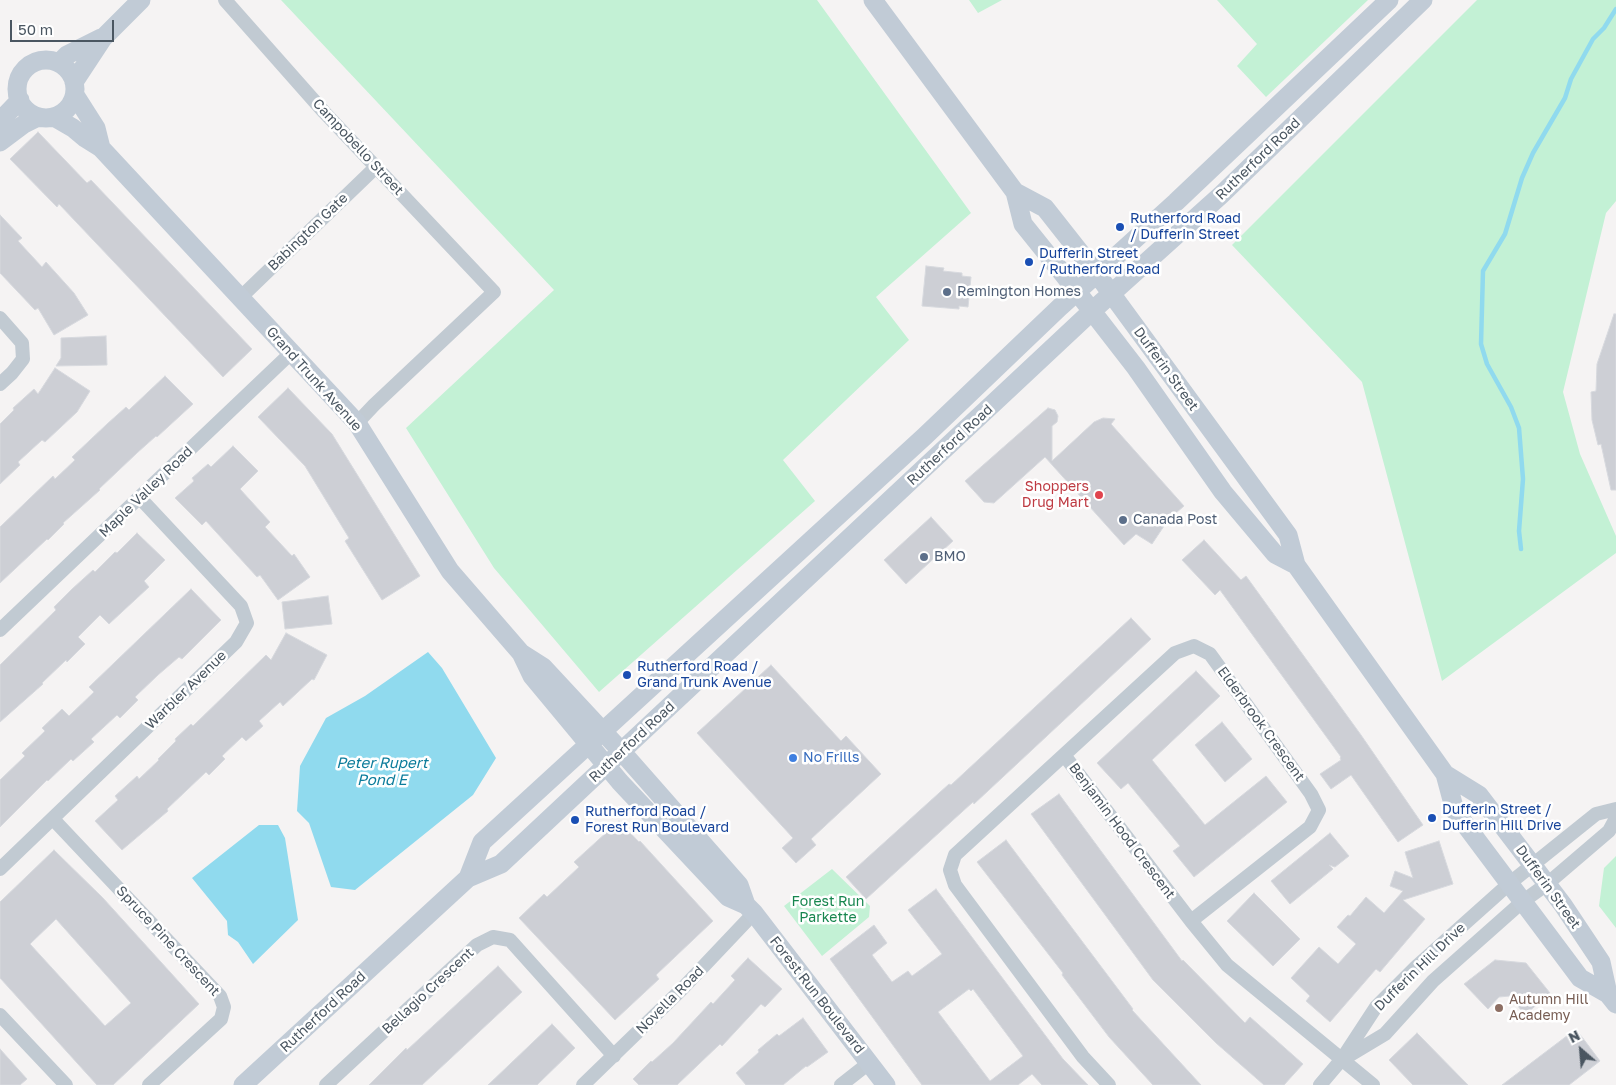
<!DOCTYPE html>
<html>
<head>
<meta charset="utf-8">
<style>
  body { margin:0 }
  #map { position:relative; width:1616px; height:1085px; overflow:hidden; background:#f5f3f3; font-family:"Golos Text",sans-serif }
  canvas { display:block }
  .north { position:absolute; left:1556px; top:1025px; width:50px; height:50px; -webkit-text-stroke:4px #fff; paint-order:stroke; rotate:333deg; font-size:14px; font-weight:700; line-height:20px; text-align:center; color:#4a5661 }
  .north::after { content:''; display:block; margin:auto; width:18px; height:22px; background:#4a5661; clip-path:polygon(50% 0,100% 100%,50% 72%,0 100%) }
  .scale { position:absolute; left:10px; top:20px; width:104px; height:22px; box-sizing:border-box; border:2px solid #4a5661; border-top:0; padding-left:6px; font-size:15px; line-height:18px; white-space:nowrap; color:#4a5661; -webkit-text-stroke:4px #fff; paint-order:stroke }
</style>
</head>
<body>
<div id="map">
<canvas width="1616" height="1085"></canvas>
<div class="north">N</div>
<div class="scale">50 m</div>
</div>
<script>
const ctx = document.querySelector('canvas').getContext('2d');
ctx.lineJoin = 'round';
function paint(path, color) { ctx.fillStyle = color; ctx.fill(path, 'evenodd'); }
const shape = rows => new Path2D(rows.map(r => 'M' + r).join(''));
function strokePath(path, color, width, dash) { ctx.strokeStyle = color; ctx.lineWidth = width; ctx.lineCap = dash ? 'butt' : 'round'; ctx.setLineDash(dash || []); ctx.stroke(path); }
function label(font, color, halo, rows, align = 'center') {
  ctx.font = font + ' "Golos Text",sans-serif'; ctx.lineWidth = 5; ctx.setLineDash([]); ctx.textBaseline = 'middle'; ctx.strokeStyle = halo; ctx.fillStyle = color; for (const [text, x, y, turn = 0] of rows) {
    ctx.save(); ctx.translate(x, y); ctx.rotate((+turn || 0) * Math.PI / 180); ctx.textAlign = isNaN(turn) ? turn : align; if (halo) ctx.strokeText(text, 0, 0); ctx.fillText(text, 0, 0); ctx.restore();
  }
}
const green = shape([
  [281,0,817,0,971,213,876,297,909,340,783,460,815,501,599,692,494,568,406,428,554,290],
  [969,0,1002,0,978,13],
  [1217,0,1368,0,1266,97,1237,66,1257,44],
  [1477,0,1616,0,1616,201,1606,213,1563,392,1580,454,1616,536,1616,553,1442,681,1362,382,1232,245],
  [1616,856,1616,928,1599,906,1604,868],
  [832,869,870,906,869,917,822,956,784,906]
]);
const water = shape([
  [428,652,442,668,496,758,473,795,355,890,331,887,309,823,297,811,300,766,326,718,365,696],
  [259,825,278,825,285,838,298,920,253,964,238,942,228,935,227,921,192,878]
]);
const stream = shape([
  [1521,549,1519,531,1523,479,1519,428,1511,407,1487,364,1481,344,1483,271,1505,234,1522,178,1533,153,1565,98,1571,79,1593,39,1604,28,1616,9]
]);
const building = shape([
  [38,132,87,183,91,180,252,349,223,377,59,204,57,207,10,159,38,132],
  [0,215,22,238,18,241,42,267,46,262,74,293,88,315,54,335,38,308,35,310,0,273,0,215],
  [926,266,944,268,943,271,962,273,962,276,971,277,968,307,959,306,959,309,922,306,926,266],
  [1614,314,1616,314,1616,490,1611,490,1601,444,1598,445,1592,420,1591,392,1596,391,1597,364,1614,314],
  [106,336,107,365,56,366,61,358,61,338,106,336],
  [55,368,90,391,77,412,45,442,42,440,18,462,20,465,0,484,0,424,14,410,13,408,34,389,38,394,55,368],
  [165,376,193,404,157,437,156,436,137,453,99,489,100,490,63,523,64,524,48,540,47,539,0,583,0,527,53,476,55,479,75,460,72,457,107,424,126,407,129,410,165,376],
  [288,388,332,434,420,576,382,600,345,541,349,538,305,466,258,417,288,388],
  [1048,408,1055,410,1058,416,1057,422,1052,426,1052,461,1094,422,1103,418,1115,419,1111,424,1184,506,1168,520,1152,544,1136,534,1124,545,1045,457,994,503,984,502,965,481,1048,408],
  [233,446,258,471,240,489,270,522,265,527,292,556,294,554,310,577,278,600,260,575,257,577,206,521,202,525,175,498,194,481,192,478,208,464,211,467,233,446],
  [931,517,953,541,906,584,884,560,931,517],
  [137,533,165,560,144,581,149,587,109,624,100,615,78,637,85,644,67,662,66,660,42,683,43,684,0,722,0,665,56,610,54,607,72,589,93,570,95,572,115,552,117,553,137,533],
  [1204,540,1241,580,1246,576,1361,735,1423,825,1398,842,1351,775,1331,789,1320,774,1341,760,1340,758,1341,757,1220,590,1215,595,1182,560,1204,540],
  [191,589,221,620,182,659,179,657,158,675,135,697,138,700,120,718,117,715,91,739,94,742,73,761,71,759,48,781,47,780,0,827,0,780,25,756,22,753,45,731,42,728,62,709,69,716,94,692,89,687,191,589],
  [328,596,332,624,285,629,282,602,328,596],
  [1131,618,1151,639,974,804,973,802,866,899,846,877,949,784,951,785,1131,618],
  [286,633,327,655,314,680,312,679,283,706,280,702,259,721,263,726,246,741,242,737,222,756,225,759,209,775,206,772,167,809,168,811,122,850,95,821,118,800,115,796,137,776,139,779,159,760,158,759,176,741,175,739,191,724,193,726,266,655,271,660,286,633],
  [771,665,841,741,846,736,881,774,811,839,816,845,796,863,782,848,793,838,697,733,771,665],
  [1196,671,1220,696,1152,760,1205,825,1266,776,1287,802,1194,877,1173,851,1180,846,1128,783,1121,789,1097,763,1196,671],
  [1222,722,1252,759,1225,782,1195,745,1222,722],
  [1059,794,1182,961,1183,960,1245,1023,1250,1017,1303,1064,1284,1085,1264,1085,1216,1043,1153,980,1031,814,1059,794],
  [619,821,639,842,640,841,713,921,656,975,659,979,615,1020,519,918,544,894,547,897,579,867,574,862,619,821],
  [1330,833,1349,856,1335,867,1329,865,1333,869,1290,904,1271,881,1330,833],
  [1006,840,1133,1009,1132,1010,1201,1085,1153,1085,1109,1037,1062,975,1063,973,977,862,1006,840],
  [1439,841,1453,884,1403,900,1425,919,1380,972,1376,969,1330,1022,1306,1001,1310,996,1291,978,1319,947,1338,964,1356,944,1337,927,1348,915,1350,916,1366,897,1384,913,1403,891,1390,886,1395,871,1413,878,1405,852,1439,841],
  [54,850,103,898,199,1004,113,1085,97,1085,0,978,0,902,54,850],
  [56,919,131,1003,105,1026,30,944,56,919],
  [936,889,1063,1059,1088,1085,1042,1085,1032,1074,1018,1085,922,1085,830,959,874,925,887,943,872,955,892,982,908,971,912,976,942,954,908,910,936,889],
  [969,989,971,991,973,989,1023,1056,990,1081,938,1012,969,989],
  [1254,893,1300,939,1273,966,1227,921,1254,893],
  [748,958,782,989,765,1007,761,1004,722,1046,720,1044,677,1085,639,1085,633,1079,651,1061,652,1062,673,1043,711,1002,713,1004,735,980,731,976,748,958],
  [1495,960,1526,963,1550,993,1525,1015,1510,996,1499,997,1488,1009,1464,984,1495,960],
  [498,966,522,992,436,1072,422,1085,369,1085,406,1048,407,1050,498,966],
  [803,1018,828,1052,807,1067,806,1066,783,1085,746,1085,736,1073,759,1052,758,1050,777,1034,779,1036,803,1018],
  [552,1024,575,1048,537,1085,488,1085,552,1024],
  [1576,1029,1600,1061,1569,1085,1502,1085,1576,1029],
  [1417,1033,1468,1085,1413,1085,1389,1060,1417,1033],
  [0,1049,27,1079,20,1085,0,1085,0,1049]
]);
const street = shape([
  [225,0,324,112,494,292,374,405,357,423],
  [240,298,376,167],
  [0,318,22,343,23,359,12,373,0,384],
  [0,630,291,353],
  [1064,755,1191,921,1227,965,1373,1085],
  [53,819,220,996,224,1007,221,1019,149,1085],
  [0,869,236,642,247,623,241,606,140,498],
  [0,1015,66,1085],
  [1345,1058,1385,1034,1433,981,1522,902,1547,884,1609,831,1616,818],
  [326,1085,477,945,493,937,510,940,614,1056],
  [583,1085,682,989,754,913],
  [841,1085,869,1063],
  [1109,1085,1083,1057,955,885,950,870,955,855,1175,653,1194,646,1210,654,1311,794,1319,810,1310,827,1191,921],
  [1320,1085,1342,1059,1376,1007,1416,967,1510,883,1596,814,1616,809]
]);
const secondary = shape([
  [873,0,1015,192,1023,224,1064,275,1136,368,1223,492,1275,554,1296,565],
  '17 89a29 29 0 1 1 58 0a29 29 0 1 1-58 0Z',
  [59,63,67,55,101,38],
  [74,82,103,38,141,0],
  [75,95,96,128,101,148],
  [54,117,73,128,85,138,101,148,357,423,450,571,521,653,532,676,620,782,728,897,746,905,754,913,886,1085],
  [0,121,20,100],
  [0,142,24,124,38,117],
  [1015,192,1045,208,1097,274,1288,535,1296,565,1445,774,1455,811,1580,978,1608,994,1616,1004],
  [521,653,543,667,622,752,739,885,746,905],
  [1445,774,1479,795,1563,905,1601,962,1608,994],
  [468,878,482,842,925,436,1060,307,1176,202,1389,0],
  [243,1085,468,878,501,864,1092,311,1221,195,1423,0]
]);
const markers = [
  [1120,227,5,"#1a4fb4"],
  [1029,262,5,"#1a4fb4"],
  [947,292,5,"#5c6f8a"],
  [1099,495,5,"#e0444e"],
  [1123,520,5,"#5c6f8a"],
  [924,557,5,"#5c6f8a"],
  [627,675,5,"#1a4fb4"],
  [793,758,5,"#3f7fe0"],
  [1432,818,5,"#1a4fb4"],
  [575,820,5,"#1a4fb4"],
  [1499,1008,5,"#8d6e63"]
];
const streetNames = [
  ["Campobello Street",358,147,47],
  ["Rutherford Road",1258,159,-44],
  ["Babington Gate",308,232,-44],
  ["Dufferin Street",1166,369,54],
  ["Grand Trunk Avenue",314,379,48],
  ["Rutherford Road",950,445,-43],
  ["Maple Valley Road",146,492,-44],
  ["Warbler Avenue",186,690,-44],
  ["Elderbrook Crescent",1261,724,54],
  ["Rutherford Road",632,742,-43],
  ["Benjamin Hood Crescent",1122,831,53],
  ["Dufferin Street",1548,887,54],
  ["Spruce Pine Crescent",168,941,47],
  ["Dufferin Hill Drive",1420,967,-44],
  ["Bellagio Crescent",428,991,-43],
  ["Forest Run Boulevard",817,995,52],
  ["Novella Road",670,1000,-45],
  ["Rutherford Road",323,1012,-43]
];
const transitNames = [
  ["Rutherford Road",1130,219],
  ["/ Dufferin Street",1130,235],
  ["Dufferin Street",1039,254],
  ["/ Rutherford Road",1039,270],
  ["Rutherford Road /",637,667],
  ["Grand Trunk Avenue",637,683],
  ["Dufferin Street /",1442,810],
  ["Dufferin Hill Drive",1442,826],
  ["Rutherford Road /",585,812],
  ["Forest Run Boulevard",585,828]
];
const serviceNames = [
  ["Remington Homes",957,292],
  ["Canada Post",1133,520],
  ["BMO",934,557]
];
const healthNames = [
  ["Shoppers",1089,487],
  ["Drug Mart",1089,503]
];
const shopNames = [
  ["No Frills",803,758]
];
const parkNames = [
  ["Forest Run",828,902],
  ["Parkette",828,918]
];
const educationNames = [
  ["Autumn Hill",1509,1000],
  ["Academy",1509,1016]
];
const waterNames = [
  ["Peter Rupert",382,763],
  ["Pond E",382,780]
];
paint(green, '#c3f1d5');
paint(water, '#90daee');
strokePath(stream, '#90daee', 4.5);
paint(building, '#cdcfd5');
strokePath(building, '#d7d9de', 1);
strokePath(street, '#c1cad2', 14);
strokePath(secondary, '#c1cbd6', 19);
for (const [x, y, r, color] of markers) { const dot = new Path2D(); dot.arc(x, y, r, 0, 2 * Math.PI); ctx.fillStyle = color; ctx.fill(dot); strokePath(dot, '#fff', 2); }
label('14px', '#4a5661', '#fff', streetNames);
label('14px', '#164399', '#fff', transitNames, 'left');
label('14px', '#4e5e75', '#fff', serviceNames, 'left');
label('14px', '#be3a42', '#fff', healthNames, 'right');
label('14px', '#366cbe', '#fff', shopNames, 'left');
label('14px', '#17864f', '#fff', parkNames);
label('14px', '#785e54', '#fff', educationNames, 'left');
label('italic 15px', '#0c7c9b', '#fff', waterNames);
</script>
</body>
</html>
